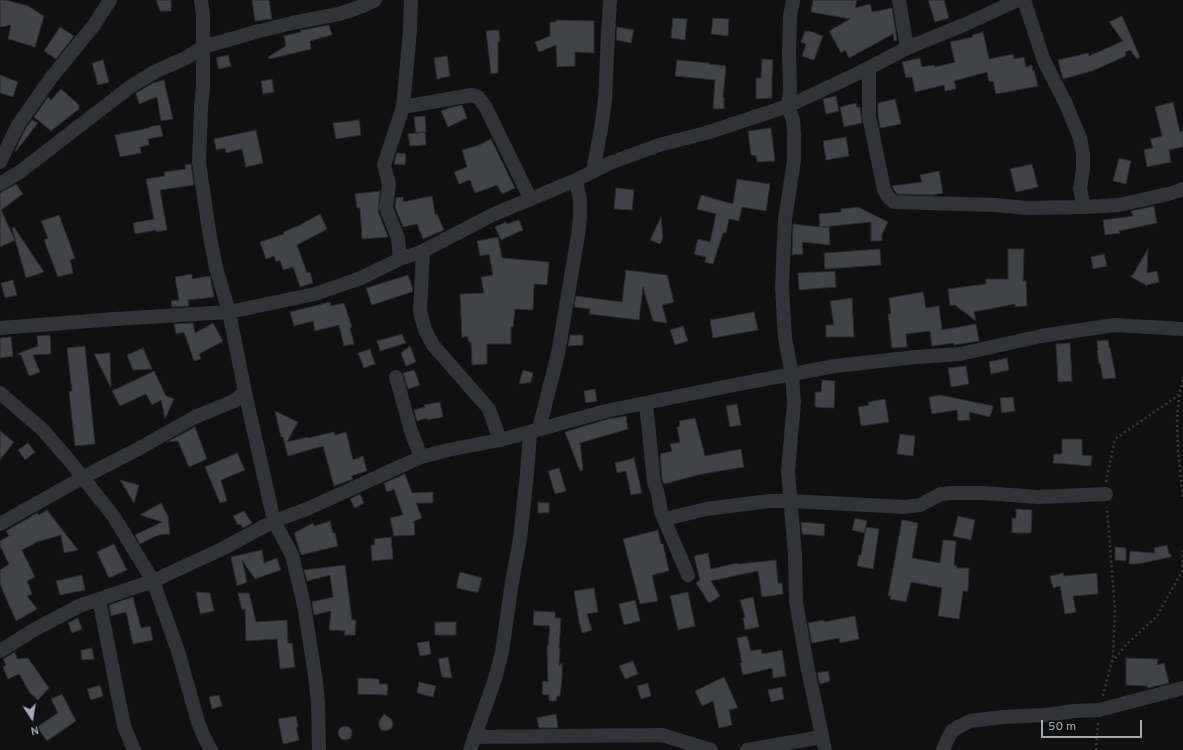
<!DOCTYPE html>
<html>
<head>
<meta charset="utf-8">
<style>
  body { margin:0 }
  #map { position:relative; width:1183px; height:750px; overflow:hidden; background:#101011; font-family:Overpass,sans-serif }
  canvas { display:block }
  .north { position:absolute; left:12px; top:698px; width:40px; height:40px; -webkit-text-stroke:3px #0b0b0c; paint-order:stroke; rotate:168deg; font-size:11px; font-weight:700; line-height:16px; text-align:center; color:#a3a9b1 }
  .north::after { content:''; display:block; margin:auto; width:14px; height:18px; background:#a3a9b1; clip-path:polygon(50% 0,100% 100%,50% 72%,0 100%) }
  .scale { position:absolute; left:1041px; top:720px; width:101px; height:18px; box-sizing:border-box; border:2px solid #a3a9b1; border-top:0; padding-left:5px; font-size:12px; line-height:14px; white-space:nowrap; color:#a3a9b1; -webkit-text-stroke:3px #0b0b0c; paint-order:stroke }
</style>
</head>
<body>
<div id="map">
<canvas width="1183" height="750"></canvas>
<div class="north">N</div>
<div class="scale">50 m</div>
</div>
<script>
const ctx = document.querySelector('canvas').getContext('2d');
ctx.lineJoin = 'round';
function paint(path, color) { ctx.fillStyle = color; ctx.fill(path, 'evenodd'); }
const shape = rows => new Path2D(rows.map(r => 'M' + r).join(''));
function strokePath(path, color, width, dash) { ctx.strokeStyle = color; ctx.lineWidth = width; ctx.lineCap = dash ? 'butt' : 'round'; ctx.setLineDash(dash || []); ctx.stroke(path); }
const building = shape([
  [0,0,6,0,28,6,44,16,35,47,8,39,11,25,0,27,0,0],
  [156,0,171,0,171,11,160,11,156,0],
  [252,0,269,0,272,19,255,21,252,0],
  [813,0,857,0,855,8,870,4,872,12,892,8,897,40,894,41,893,34,849,58,845,50,841,53,829,31,850,19,811,12,813,0],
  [928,0,944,0,949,18,935,22,928,0],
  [1122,16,1140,57,1137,59,1130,50,1125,52,1126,56,1092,71,1063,79,1058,60,1088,53,1089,56,1123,41,1109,22,1122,16],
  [673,18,687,19,685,40,671,38,673,18],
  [713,18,729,19,728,36,711,34,713,18],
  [556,20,594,21,594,53,575,52,575,66,557,67,556,45,539,52,535,42,550,36,550,22,556,22,556,20],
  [329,25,332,35,310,41,311,49,269,59,268,57,286,46,284,36,301,32,300,30,302,30,329,25],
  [60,27,74,36,56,59,44,51,60,27],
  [617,27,634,30,631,43,616,40,617,27],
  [499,30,500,42,498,42,498,73,491,74,486,31,499,30],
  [805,31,809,31,823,36,814,60,802,56,806,44,801,42,805,31],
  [983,32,989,59,1013,54,1014,59,1024,57,1026,67,1032,65,1033,71,1034,70,1038,86,996,94,993,81,989,82,987,72,954,81,956,89,945,91,944,85,915,92,912,77,906,78,902,62,920,58,922,67,934,65,935,67,955,62,950,42,973,37,972,35,983,32],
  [228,55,231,66,219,69,216,58,228,55],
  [447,56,450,76,437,79,434,58,447,56],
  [762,59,773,60,772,77,772,98,756,99,756,78,761,78,762,59],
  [103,60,109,82,98,85,92,63,103,60],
  [677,60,709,63,709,64,726,66,723,97,724,97,724,109,713,109,715,80,675,76,677,60],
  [0,75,18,82,13,97,0,93,0,75],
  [272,79,274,92,263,94,261,81,272,79],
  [164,80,173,119,161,121,157,97,139,104,136,93,153,83,164,80],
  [61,89,79,105,79,109,51,131,34,117,48,97,51,100,61,89],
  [836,96,839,111,826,114,823,99,836,96],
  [895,99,901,124,880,128,878,115,878,103,895,99],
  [1173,102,1180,132,1183,131,1183,147,1169,150,1171,162,1147,167,1144,150,1153,148,1150,139,1162,136,1155,107,1173,102],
  [856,103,857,107,860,107,862,123,844,127,840,107,856,103],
  [462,105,467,118,448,127,441,111,449,108,462,105],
  [425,116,426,132,416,133,414,117,425,116],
  [32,120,38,123,16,151,15,151,25,129,32,120],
  [359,120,361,135,336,139,333,123,359,120],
  [160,125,163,136,148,139,149,145,140,147,141,153,120,157,115,135,149,128,149,127,160,125],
  [771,128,775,161,757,162,756,156,751,155,748,131,771,128],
  [256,130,263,163,246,167,242,149,226,153,225,148,216,150,214,139,256,130],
  [425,132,426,145,410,146,408,134,425,132],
  [846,137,849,156,826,160,823,141,846,137],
  [491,139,515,188,502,194,497,185,475,193,470,180,459,184,454,172,467,167,462,150,479,145,491,139],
  [397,153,406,154,405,165,394,164,397,153],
  [1119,158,1131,161,1126,184,1113,181,1119,158],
  [191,164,194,185,160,190,167,230,156,232,156,230,135,234,133,223,154,219,146,179,165,176,164,172,186,169,185,165,191,164],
  [1032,164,1038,187,1016,192,1010,169,1032,164],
  [939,171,943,193,933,195,897,194,892,187,892,186,922,182,920,175,939,171],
  [737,179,770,184,766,211,742,207,739,221,729,219,726,233,723,233,713,264,705,262,706,257,694,254,698,239,710,242,716,214,697,209,701,195,733,204,737,179],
  [16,184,23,194,1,210,15,240,0,247,0,193,16,184],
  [616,188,634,190,632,210,614,209,616,188],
  [380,191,378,211,388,237,362,239,360,208,357,208,355,194,380,191],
  [432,196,435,214,437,214,444,230,423,239,417,224,403,227,395,207,396,198,403,197,403,202,432,196],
  [1154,206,1157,223,1119,231,1120,233,1105,235,1103,220,1133,216,1131,211,1154,206],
  [858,207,888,222,882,234,882,241,871,241,871,222,822,227,829,227,830,245,802,242,803,254,792,255,793,224,820,227,819,214,841,212,841,209,858,207],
  [320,214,327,229,297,245,307,273,310,272,313,283,300,287,293,267,283,270,280,260,276,262,274,256,266,259,260,242,284,234,283,232,298,226,320,214],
  [59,215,75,258,70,260,73,273,58,277,44,240,48,238,41,221,59,215],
  [661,217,663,238,660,244,650,240,661,217],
  [519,220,523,230,501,240,495,227,506,222,507,224,519,220],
  [14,227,44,272,26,278,12,228,14,227],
  [498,237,502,258,549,262,547,285,534,284,533,310,515,309,513,327,511,327,511,344,487,344,487,364,472,365,471,342,469,342,467,336,462,338,460,294,484,293,481,277,493,275,489,254,480,256,477,241,498,237],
  [880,249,881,265,825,269,824,253,880,249],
  [1008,249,1024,249,1023,281,1026,281,1027,306,1015,307,1015,304,974,312,976,321,955,305,950,306,948,289,986,284,986,279,1008,279,1008,249],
  [1148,249,1147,273,1157,271,1159,282,1147,285,1147,286,1130,276,1132,276,1148,249],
  [1104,254,1107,266,1093,269,1091,257,1104,254],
  [626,270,667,275,674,302,662,305,667,323,653,321,643,287,639,320,589,314,590,309,574,307,576,296,622,302,626,270],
  [835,271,836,287,799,290,798,273,835,271],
  [192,274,192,279,210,276,212,286,214,297,188,300,189,306,172,307,171,301,179,300,175,277,192,274],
  [408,275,413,289,412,292,372,305,366,288,408,275],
  [13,280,17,295,5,298,1,283,13,280],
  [923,292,926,308,939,306,942,330,976,324,979,341,954,345,953,343,932,346,930,331,906,334,907,347,892,348,888,314,891,314,889,298,923,292],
  [852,298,854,337,826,337,826,325,834,325,830,301,852,298],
  [330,302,331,306,344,303,352,327,350,328,354,344,344,346,339,325,315,331,313,321,294,326,290,312,330,302],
  [754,312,758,330,713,338,710,320,754,312],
  [192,323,193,323,195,333,213,323,223,341,199,354,201,359,194,361,184,332,176,334,174,324,192,323],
  [683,326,688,341,675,345,670,330,683,326],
  [402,334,406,343,380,351,377,341,402,334],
  [50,335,51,354,33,355,40,372,29,376,21,355,17,354,38,346,37,336,50,335],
  [570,335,583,335,583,345,568,346,570,335],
  [11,337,13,356,0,358,0,338,11,337],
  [1108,340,1109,348,1110,348,1116,378,1103,379,1100,363,1099,364,1097,351,1098,350,1097,341,1108,340],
  [1070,343,1072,381,1058,382,1056,344,1070,343],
  [85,346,95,444,75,446,69,392,72,391,67,348,85,346],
  [410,346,416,362,406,366,401,353,410,346],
  [143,348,152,369,133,370,127,355,143,348],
  [370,349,375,364,364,368,358,353,370,349],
  [110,353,111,388,94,354,110,353],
  [1007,358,1009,370,991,374,989,362,1007,358],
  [966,366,969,384,951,387,948,368,966,366],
  [414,370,420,385,408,389,403,373,414,370],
  [523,370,533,373,531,382,519,384,523,370],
  [154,371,166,396,174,399,165,419,161,400,152,405,146,394,120,406,112,391,154,371],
  [822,380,835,381,834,408,815,407,815,392,821,392,822,380],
  [595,389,597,401,586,403,584,391,595,389],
  [940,395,993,406,990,417,969,412,970,420,958,421,957,410,932,414,929,397,940,395],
  [1013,397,1015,411,1002,413,1000,398,1013,397],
  [885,399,889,422,861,426,858,407,869,405,868,402,885,399],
  [440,402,443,417,427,420,427,418,417,421,414,410,425,407,424,405,440,402],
  [737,404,741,425,730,427,726,406,737,404],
  [275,411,298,422,287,442,308,437,308,438,334,432,335,435,346,432,353,460,363,456,367,471,351,476,353,479,334,486,323,446,288,456,283,437,281,437,275,411],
  [626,416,628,429,580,443,583,470,580,471,565,432,608,419,626,416],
  [695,418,705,456,741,449,744,467,702,474,664,484,662,480,660,454,672,451,670,444,680,442,677,427,680,426,679,421,695,418],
  [195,427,207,459,189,467,178,441,167,442,195,427],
  [0,431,14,442,0,460,0,431],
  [900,434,915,436,913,456,897,454,900,434],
  [1062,439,1082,439,1082,455,1092,456,1091,466,1053,463,1054,454,1062,454,1062,439],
  [28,443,35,452,25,460,18,450,28,443],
  [237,453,245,470,221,480,227,501,220,503,205,467,237,453],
  [634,458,642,493,631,495,626,471,617,473,615,463,634,458],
  [559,468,566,491,555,494,548,471,559,468],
  [405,474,412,493,433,492,433,503,416,503,422,518,414,521,415,535,394,536,390,518,403,515,394,489,387,492,384,483,405,474],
  [120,480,139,485,134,503,120,480],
  [360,494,364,503,355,508,350,499,360,494],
  [538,502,549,503,549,513,538,513,538,502],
  [161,503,168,516,170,534,158,535,140,544,135,535,162,522,140,515,161,503],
  [1016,509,1032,510,1031,533,1012,533,1012,518,1016,518,1016,509],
  [47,510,78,550,64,553,61,535,37,542,22,550,35,577,27,581,32,594,27,596,37,609,16,621,0,584,0,570,9,564,0,546,0,541,9,536,6,531,37,513,39,515,47,510],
  [244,511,252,523,243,528,240,524,238,525,233,516,244,511],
  [958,516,975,520,971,540,953,536,958,516],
  [855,518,867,521,864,533,852,530,855,518],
  [902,520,918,523,912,558,940,563,943,540,956,541,954,565,957,566,957,568,969,568,968,591,963,591,959,619,938,616,942,588,911,582,906,602,890,599,891,596,888,596,902,520],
  [330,521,333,533,335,533,338,546,301,555,294,533,313,523,314,526,330,521],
  [801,522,825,524,824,536,802,534,801,522],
  [866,527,879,529,873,569,857,566,859,555,861,555,866,527],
  [658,530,661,544,663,544,669,571,652,575,658,601,640,604,623,539,658,530],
  [391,537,393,559,372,561,371,545,375,545,374,539,391,537],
  [114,544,127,570,109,578,97,552,114,544],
  [1167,545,1169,554,1171,554,1171,557,1138,564,1129,564,1130,551,1155,553,1154,548,1167,545],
  [1115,547,1126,548,1126,561,1115,560,1115,547],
  [262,550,264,563,277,558,281,570,255,579,242,560,247,582,237,586,231,557,262,550],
  [708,553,711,569,737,563,738,564,776,560,778,583,782,583,783,594,762,597,758,571,711,581,720,596,709,603,696,583,700,580,694,556,708,553],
  [345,565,352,620,356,620,355,635,344,635,345,631,329,630,331,611,314,615,312,602,333,597,330,575,307,581,304,570,345,565],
  [460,572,482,578,478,592,474,592,457,588,457,583,460,572],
  [1063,573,1064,576,1097,573,1098,594,1073,596,1076,612,1065,614,1060,586,1053,588,1050,576,1063,573],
  [82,575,85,590,60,595,56,581,82,575],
  [594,588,598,612,587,614,592,630,582,633,579,621,574,591,594,588],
  [196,592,210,593,214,611,200,614,196,592],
  [688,592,695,626,678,630,670,596,688,592],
  [238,593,249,593,256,622,287,620,288,643,292,643,295,667,280,669,277,639,246,641,245,609,242,610,238,593],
  [133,597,141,628,150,626,153,640,133,644,126,612,111,616,109,605,133,597],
  [753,597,759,627,745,630,743,618,745,617,740,600,753,597],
  [635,600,640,621,624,625,619,604,635,600],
  [534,611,555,612,555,618,561,618,559,648,560,648,559,666,562,663,562,677,560,696,557,696,556,701,549,701,549,695,542,694,543,681,548,682,547,646,548,646,550,626,533,625,534,611],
  [855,616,859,639,840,643,839,638,812,643,808,623,824,620,824,622,855,616],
  [78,618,82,629,72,633,68,623,78,618],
  [435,622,456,622,456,635,435,635,435,622],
  [747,636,751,651,761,649,762,654,782,650,786,676,773,678,772,668,743,675,740,663,742,663,737,638,747,636],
  [429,641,431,654,420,656,417,643,429,641],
  [92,648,94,659,82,660,81,650,92,648],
  [15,652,17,659,28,658,49,688,38,700,30,693,19,674,8,679,3,667,6,665,3,659,15,652],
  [448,657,452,678,442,677,438,659,448,657],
  [1126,658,1158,659,1157,665,1164,663,1169,683,1148,688,1147,686,1126,685,1126,658],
  [633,661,638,674,625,679,619,666,633,661],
  [828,671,830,681,820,684,817,673,828,671],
  [724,677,738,708,729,710,732,725,719,728,713,701,702,706,695,691,724,677],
  [358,678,379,679,379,684,388,684,387,695,358,694,358,678],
  [419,682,436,686,433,697,417,693,419,682],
  [648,683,651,696,641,699,637,686,648,683],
  [100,685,103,696,91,700,87,689,100,685],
  [782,687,784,699,771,702,768,690,782,687],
  [62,694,76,721,47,741,37,727,58,713,51,699,62,694],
  [219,695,222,706,212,709,209,697,219,695],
  [384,714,391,719,393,723,392,728,386,731,381,730,379,726,379,721,384,714],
  [556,714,558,728,539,728,537,718,556,714],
  [296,716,298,727,296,727,299,740,284,744,284,743,283,743,278,719,296,716],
  '338 733a7 7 0 1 1 14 0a7 7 0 1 1-14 0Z'
]);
const path = shape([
  [1179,395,1177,422,1178,449,1183,500],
  [1106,482,1115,439,1179,395,1183,378],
  [1112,662,1126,645,1157,616,1182,571,1183,548],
  [1103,696,1113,656,1115,610,1107,507],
  [1096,750,1098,723]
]);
const street = shape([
  [201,0,203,14,203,86,201,108,199,163,210,237,216,268,229,312,245,392,274,521,292,555,304,605,316,682,318,704,319,750],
  [793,0,790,17,789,54,790,90,788,106,793,120,794,134,794,161,785,219,782,287,785,338,792,375,794,402,788,471,795,555,796,602,807,665,825,750],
  [899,0,907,48],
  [1024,0,1044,61,1065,102,1080,138,1083,154,1083,169,1080,189,1084,207],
  [869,68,869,116,884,190,889,198,894,202,995,205,1027,208,1084,207,1119,205,1172,193,1183,189],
  [403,107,472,95,478,97,485,106,530,198],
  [0,162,18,125,51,78,94,25,110,0],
  [593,171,601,129,605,100,608,35,610,0],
  [0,184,21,171,130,87,156,71,186,58,203,47,259,31,292,23,339,14,363,6,375,0],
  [423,251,420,311,425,330,433,345,489,409,500,440],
  [400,259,398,238,386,208,389,184,384,165,403,107,410,31,411,0],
  [0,328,115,319,229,312,315,294,361,278,400,259,423,251,492,215,576,180,610,163,659,145,706,133,788,106,861,72,907,48,966,24,1018,0],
  [396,377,411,431,421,457],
  [0,393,42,429,69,460,114,517,153,581,178,651,198,722,204,737,211,750],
  [646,403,654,482,658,494,661,512,688,575],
  [539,429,558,354,578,235,580,218,580,200,576,180],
  [665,519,706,509,770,501,790,501,905,507,920,505,941,494,950,493,984,493,1038,497,1106,494],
  [0,524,82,478,138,449,195,417,234,401,245,392],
  [99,599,124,726,134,750],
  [0,651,32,631,79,606,153,581,222,549,274,521,307,509,421,457,448,450,500,440,606,411,739,384,835,366,916,357,960,354,1041,336,1114,325,1183,329],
  [474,737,662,735,711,750],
  [470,750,495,679,502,652,512,582,520,539,527,474,530,432],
  [747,750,822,737],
  [943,750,947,740,952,731,960,726,970,721,1003,717,1046,715,1074,711,1099,710,1183,688]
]);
paint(building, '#424347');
strokePath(building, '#2a2b2d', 1);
strokePath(path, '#383a3d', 2.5, [2, 3]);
strokePath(street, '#323336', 14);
</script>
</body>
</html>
